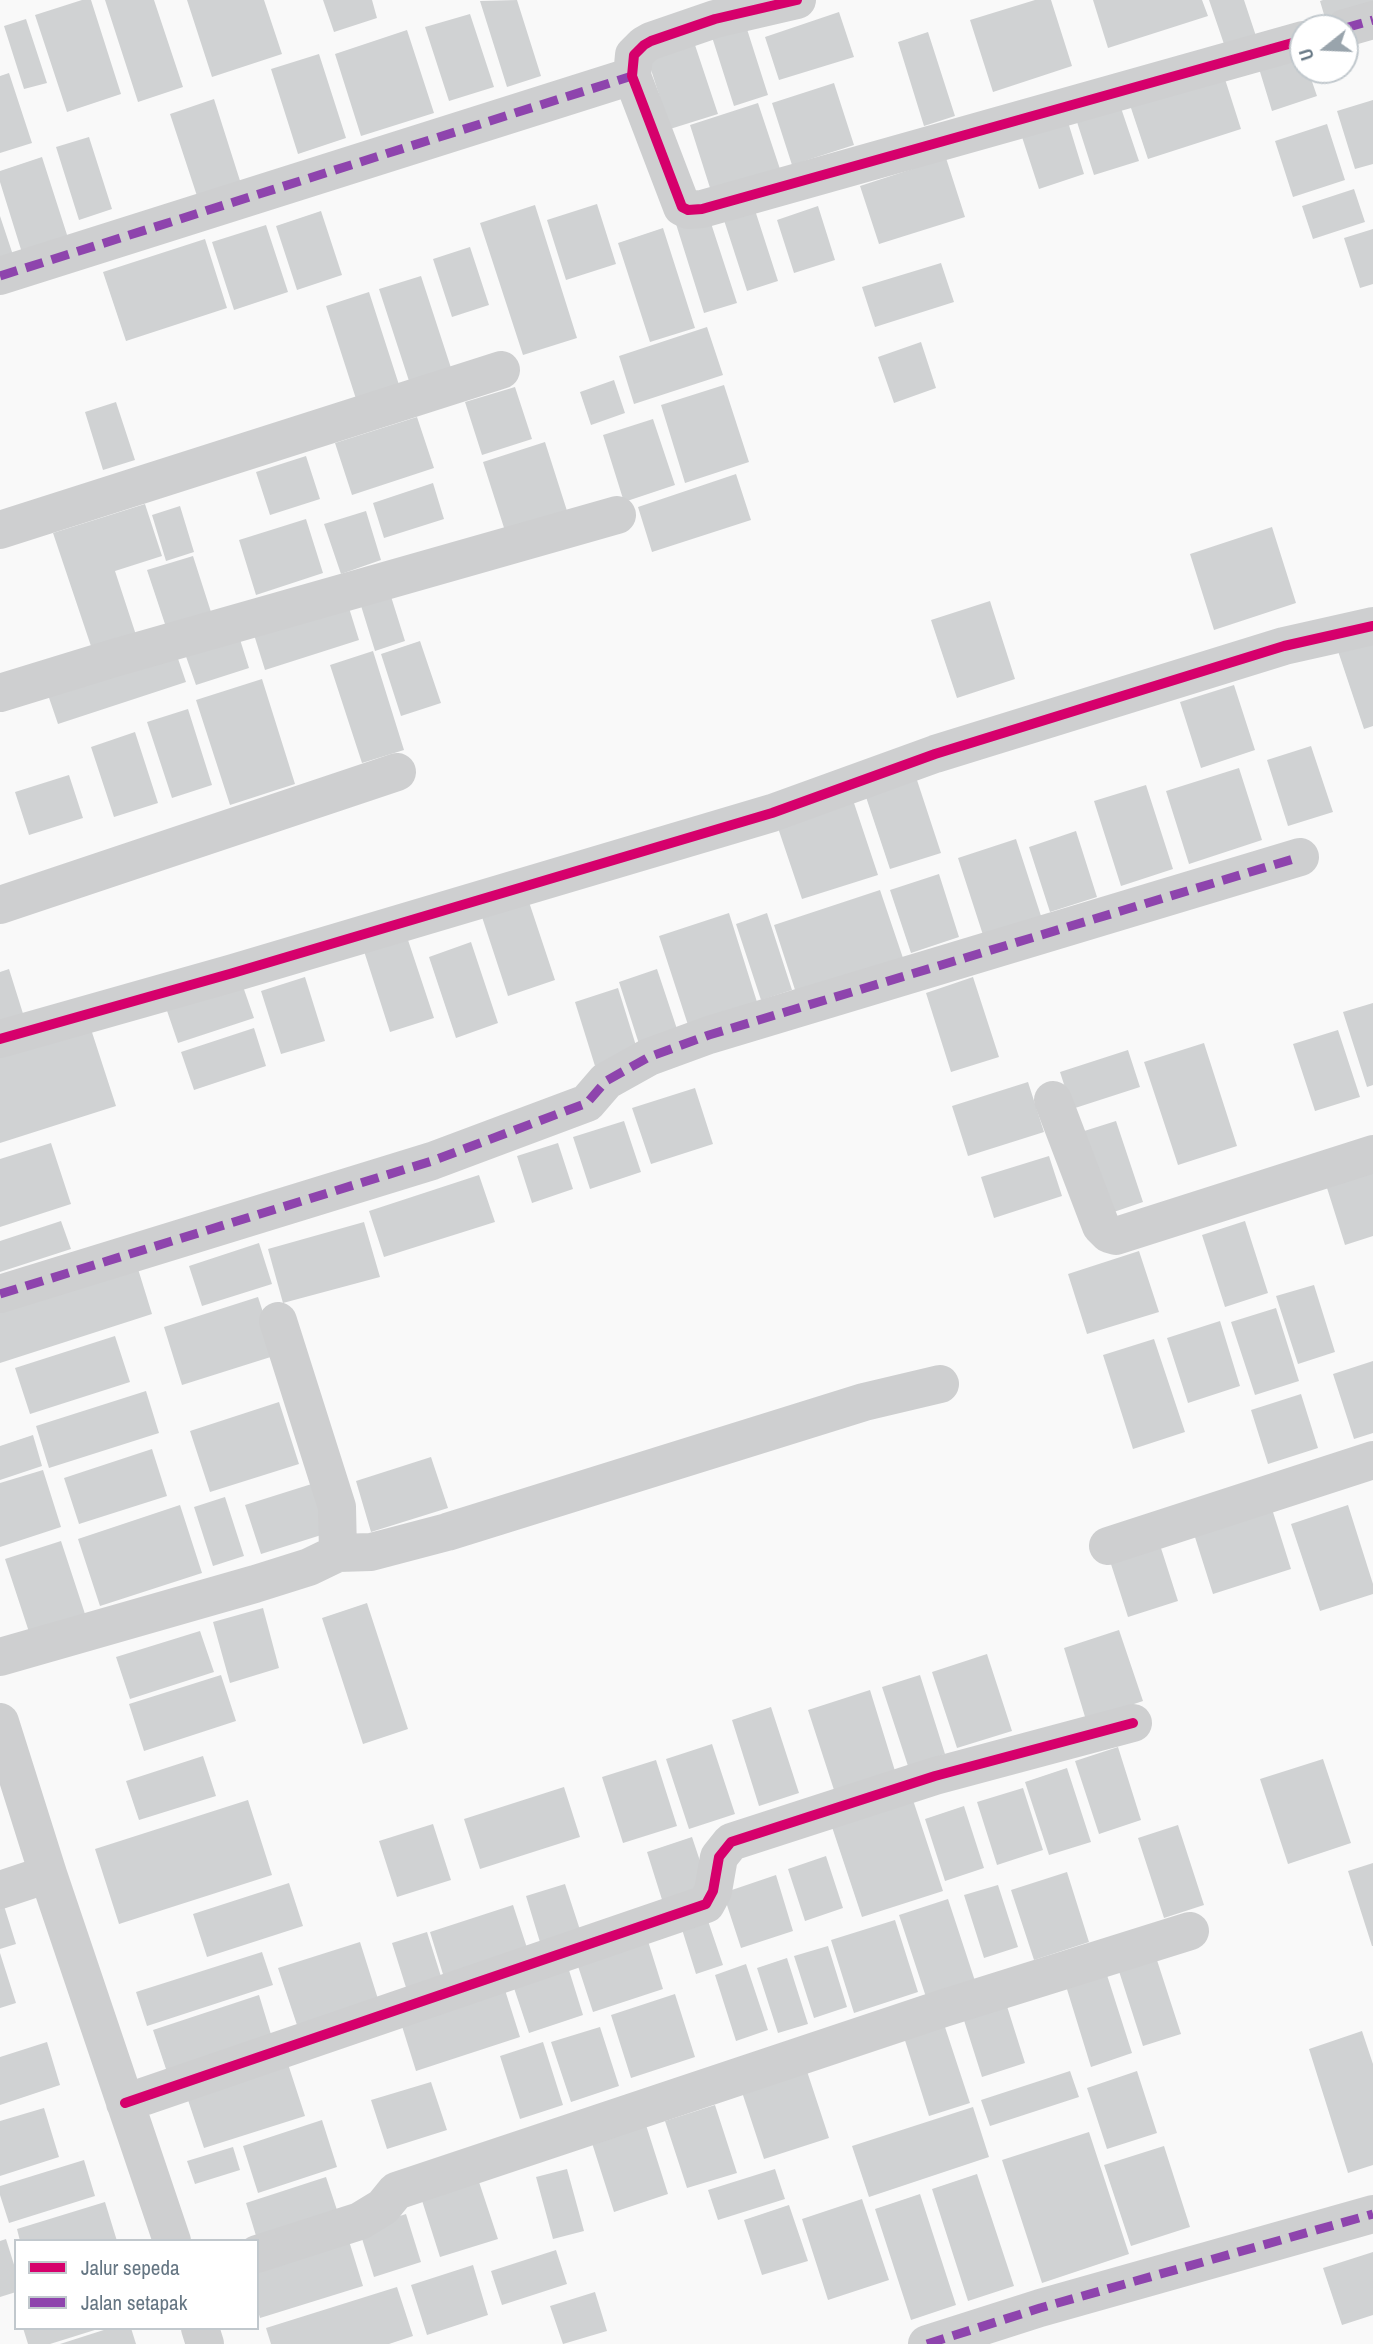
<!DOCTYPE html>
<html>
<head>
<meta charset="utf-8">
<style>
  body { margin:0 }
  #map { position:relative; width:1373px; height:2344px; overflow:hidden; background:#f9f9f9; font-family:"Archivo Narrow",sans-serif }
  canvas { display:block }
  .legend { position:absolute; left:14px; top:2239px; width:245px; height:91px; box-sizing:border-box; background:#fff; border:2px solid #c1c8cd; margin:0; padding:9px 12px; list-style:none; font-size:21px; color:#657683 }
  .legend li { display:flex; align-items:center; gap:14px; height:35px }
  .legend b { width:35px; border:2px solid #c1c8cd }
  .north { position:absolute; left:1289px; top:14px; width:70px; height:70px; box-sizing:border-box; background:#fff; border:2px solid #c1c8cd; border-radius:50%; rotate:252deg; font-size:19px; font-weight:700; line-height:28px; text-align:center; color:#657683 }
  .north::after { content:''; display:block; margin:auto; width:24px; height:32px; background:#99a4ac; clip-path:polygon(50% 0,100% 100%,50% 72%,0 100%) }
</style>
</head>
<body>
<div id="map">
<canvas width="1373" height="2344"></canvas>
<ul class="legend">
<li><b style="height:9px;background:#d6006c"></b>Jalur sepeda</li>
<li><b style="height:9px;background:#8e44ad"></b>Jalan setapak</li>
</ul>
<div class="north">U</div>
</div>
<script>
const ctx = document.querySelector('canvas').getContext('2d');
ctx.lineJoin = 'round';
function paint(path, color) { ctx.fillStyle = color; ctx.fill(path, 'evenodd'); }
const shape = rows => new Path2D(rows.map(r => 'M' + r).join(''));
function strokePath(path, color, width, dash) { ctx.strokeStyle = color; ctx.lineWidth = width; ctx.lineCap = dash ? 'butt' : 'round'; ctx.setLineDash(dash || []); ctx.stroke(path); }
const building = shape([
  [82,0,91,0,121,94,67,112,35,15],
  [105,0,154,0,183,87,138,102],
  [187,0,264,0,282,54,212,77],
  [323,0,372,0,377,18,334,32],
  [517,0,541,76,507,87,480,1],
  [1035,0,1051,0,1072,66,993,92,970,20],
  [1093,0,1202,0,1208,16,1108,48],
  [1209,0,1244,0,1256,36,1225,47],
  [1323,0,1373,0,1373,14,1328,28,1320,1],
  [839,12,854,57,779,80,765,37],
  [470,14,494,87,449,101,425,27],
  [26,19,47,83,24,89,4,26],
  [746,26,768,95,734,106,712,37],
  [407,30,434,113,361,136,335,54],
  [928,32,955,116,924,126,898,42],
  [692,36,718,114,670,129,645,51],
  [1303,53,1303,70,1308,70,1317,96,1272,111,1257,62],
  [319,54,346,138,298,154,271,69],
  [9,73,32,143,0,153,0,76],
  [1224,76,1241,129,1148,159,1130,105],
  [834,83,854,145,792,165,772,103],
  [214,99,242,187,199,202,170,114],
  [1373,100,1373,164,1355,169,1337,111],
  [758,103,780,169,711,191,690,125],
  [1121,108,1139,161,1094,175,1077,122],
  [1068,122,1084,174,1039,189,1022,137],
  [1327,124,1345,180,1293,197,1275,141],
  [89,137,112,209,79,220,56,147],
  [42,157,69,241,23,256,0,182,0,171],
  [946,158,965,217,879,244,860,186],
  [1354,189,1365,222,1313,239,1302,206],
  [597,204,616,264,566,280,547,220],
  [753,204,778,281,747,291,722,214],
  [535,205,577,338,523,355,480,223],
  [818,206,835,260,794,273,777,220],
  [321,211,342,275,297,290,276,226],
  [708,214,737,303,704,313,676,224],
  [0,216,13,255,0,259],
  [266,225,288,292,234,310,212,242],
  [663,228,695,328,650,342,618,243],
  [1373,229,1373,284,1360,288,1344,238],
  [205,239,227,308,126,341,103,272],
  [470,247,489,305,452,317,433,259],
  [941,263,954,302,875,327,862,287],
  [421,276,452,371,410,384,379,289],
  [369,292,401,391,358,405,326,306],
  [707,327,723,375,634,404,619,356],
  [921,342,936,388,894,403,878,357],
  [614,380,625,413,591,425,580,392],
  [724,385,749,462,685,483,661,405],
  [515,387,532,439,482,455,465,402],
  [116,402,135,460,103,470,85,412],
  [417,417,434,468,352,495,335,443],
  [653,419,675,485,624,502,603,435],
  [545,442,568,514,506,534,483,462],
  [306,456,320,499,270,515,256,472],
  [736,474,751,520,652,552,638,507],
  [433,483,444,519,384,538,373,503],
  [145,504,162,556,115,571,138,641,94,655,53,533],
  [180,506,194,552,166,561,152,515],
  [366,511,381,560,341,574,324,524],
  [306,519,323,573,256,595,239,540],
  [1272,527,1296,603,1214,630,1190,554],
  [193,556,211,612,166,627,147,570],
  [388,587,405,641,375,651,358,596],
  [345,595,359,640,265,670,251,625],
  [990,601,1015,679,957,698,931,620],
  [237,630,249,668,196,685,183,648],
  [1373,639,1373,726,1364,729,1338,651],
  [420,641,441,703,401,716,381,654],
  [174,647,186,682,58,724,46,689],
  [373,651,404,750,362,763,330,665],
  [262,679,295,784,230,805,196,700],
  [1234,685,1255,750,1201,768,1180,702],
  [188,709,212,785,172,798,147,722],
  [135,732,158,803,114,817,91,747],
  [1311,746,1333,812,1288,826,1267,760],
  [1239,768,1262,840,1189,864,1166,791],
  [915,774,941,853,890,869,864,791],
  [69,775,83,818,29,835,15,792],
  [1146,785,1173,869,1121,886,1094,801],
  [853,800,878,875,802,899,777,825],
  [1076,831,1097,897,1050,912,1029,847],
  [1016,839,1041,916,983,935,958,858],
  [939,874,959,937,911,953,890,890],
  [880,890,904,961,797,996,774,925],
  [529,902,555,980,508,996,482,917],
  [729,913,757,1002,688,1025,659,936],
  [767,913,792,990,761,1000,736,924],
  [406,934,434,1018,390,1032,363,948],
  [471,942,498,1023,456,1038,429,957],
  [9,969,25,1020,0,1028,0,972],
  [657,969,678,1032,639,1044,619,982],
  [239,975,254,1018,178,1043,163,999],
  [305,977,325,1041,281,1054,261,991],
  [973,977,999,1057,951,1072,926,993],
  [618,988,638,1052,595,1066,575,1002],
  [1373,1003,1373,1085,1367,1087,1343,1012],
  [88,1020,116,1106,0,1143,0,1048],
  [254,1028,266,1066,194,1090,181,1052],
  [1338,1030,1360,1097,1315,1111,1293,1044],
  [1204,1043,1237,1146,1178,1165,1144,1062],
  [1128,1050,1140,1087,1072,1109,1060,1072],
  [1028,1082,1044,1132,968,1156,952,1106],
  [695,1088,713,1144,651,1164,632,1108],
  [624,1121,641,1172,590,1189,573,1137],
  [1116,1121,1143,1202,1105,1215,1078,1133],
  [51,1143,71,1204,0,1227,0,1159],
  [558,1143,573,1189,532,1203,517,1156],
  [1049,1156,1062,1196,994,1218,981,1177],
  [1373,1173,1373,1236,1345,1245,1327,1188],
  [479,1175,495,1222,384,1257,369,1211],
  [61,1221,71,1249,0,1272,0,1241],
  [1245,1221,1268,1293,1225,1307,1202,1235],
  [364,1222,380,1277,283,1303,268,1249],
  [259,1243,272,1284,202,1306,189,1266],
  [1139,1251,1159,1312,1087,1334,1068,1274],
  [134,1256,152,1314,0,1363,0,1300],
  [1314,1285,1335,1352,1298,1364,1276,1296],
  [258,1297,277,1355,182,1385,164,1327],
  [1276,1308,1299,1381,1255,1395,1231,1322],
  [1220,1321,1240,1386,1188,1403,1167,1338],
  [115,1336,130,1382,30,1414,15,1368],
  [1154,1339,1185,1432,1133,1449,1103,1355],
  [1373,1361,1373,1433,1354,1439,1333,1374],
  [146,1391,159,1433,49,1468,36,1426],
  [1301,1394,1318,1448,1268,1464,1251,1410],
  [279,1402,299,1464,210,1492,190,1431],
  [33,1435,42,1466,0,1480,0,1446],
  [152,1449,167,1496,79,1524,64,1478],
  [431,1457,448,1508,371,1532,356,1481],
  [43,1470,61,1527,0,1547,0,1483],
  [318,1482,334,1531,261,1554,245,1505],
  [225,1497,244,1556,213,1566,194,1507],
  [180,1505,202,1573,100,1606,78,1539],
  [1348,1505,1373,1584,1373,1594,1320,1611,1291,1524],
  [1272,1509,1291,1569,1213,1594,1194,1534],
  [61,1541,86,1617,30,1635,5,1559],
  [1160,1545,1178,1601,1128,1617,1110,1561],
  [367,1603,408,1729,363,1744,322,1618],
  [263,1608,279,1668,230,1683,213,1622],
  [1119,1630,1143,1701,1086,1720,1064,1648],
  [200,1631,214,1672,130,1699,116,1657],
  [987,1654,1012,1731,957,1748,932,1672],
  [221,1675,236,1721,144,1751,129,1704],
  [920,1675,945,1754,908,1766,882,1687],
  [870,1690,895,1771,834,1790,808,1710],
  [771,1707,799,1793,759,1806,732,1720],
  [712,1744,735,1814,689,1829,666,1759],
  [1118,1747,1141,1820,1099,1834,1075,1761],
  [203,1756,216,1796,139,1820,126,1781],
  [1323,1759,1351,1843,1288,1864,1260,1779],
  [656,1760,677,1826,623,1843,602,1777],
  [1067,1768,1091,1842,1049,1855,1025,1782],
  [564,1787,580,1837,480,1869,464,1819],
  [1023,1788,1043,1850,997,1865,977,1802],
  [248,1800,272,1875,119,1924,95,1849],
  [913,1800,943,1891,862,1917,832,1827],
  [964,1806,984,1868,945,1881,925,1819],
  [433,1824,451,1880,397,1897,379,1841],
  [1178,1825,1204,1905,1164,1918,1138,1838],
  [692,1837,710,1891,664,1906,647,1852],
  [826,1856,843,1908,805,1921,788,1869],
  [1373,1863,1373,1946,1372,1946,1348,1871],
  [1067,1872,1089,1942,1034,1960,1011,1890],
  [776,1875,793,1931,741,1948,723,1893],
  [289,1883,303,1926,207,1957,193,1914],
  [565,1884,583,1939,543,1952,526,1896],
  [998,1885,1018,1947,984,1958,964,1895],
  [0,1893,16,1944,0,1949],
  [948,1899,975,1981,926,1997,899,1915],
  [513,1905,530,1957,446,1984,430,1932],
  [706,1915,723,1965,696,1974,680,1923],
  [895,1920,918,1992,854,2013,831,1940],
  [427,1932,444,1986,409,1997,392,1943],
  [647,1938,663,1989,593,2012,576,1960],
  [360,1942,378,1999,297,2025,278,1968],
  [828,1946,847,2007,814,2018,794,1956],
  [262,1952,273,1985,147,2026,136,1992],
  [0,1953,16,2003,0,2008],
  [1155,1954,1181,2034,1143,2046,1117,1965],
  [787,1958,808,2024,778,2033,757,1968],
  [746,1964,768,2030,736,2041,715,1975],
  [568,1967,583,2015,529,2033,513,1985],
  [1106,1972,1132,2053,1091,2067,1066,1986],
  [505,1990,520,2037,416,2071,401,2023],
  [675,1994,695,2057,631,2078,611,2015],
  [259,1995,273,2041,168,2075,153,2030],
  [1005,2000,1025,2063,982,2077,962,2014],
  [942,2018,970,2103,929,2116,902,2031],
  [600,2027,619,2086,571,2102,551,2042],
  [1362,2031,1373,2064,1373,2165,1348,2173,1309,2049],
  [47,2042,60,2085,0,2105,0,2057],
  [543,2042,563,2105,520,2119,500,2056],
  [803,2059,829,2138,764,2159,738,2080],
  [288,2064,305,2116,204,2148,187,2097],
  [1070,2071,1079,2097,990,2126,981,2100],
  [1137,2071,1157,2133,1107,2149,1087,2088],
  [431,2082,447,2130,387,2149,371,2100],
  [715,2105,737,2173,687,2188,665,2121],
  [973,2107,989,2157,869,2197,852,2146],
  [44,2108,59,2157,0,2176,0,2121],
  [322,2120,337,2167,258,2193,243,2146],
  [646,2125,668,2194,614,2212,592,2143],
  [1089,2132,1129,2254,1042,2283,1002,2160],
  [1164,2146,1190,2227,1131,2246,1104,2165],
  [233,2147,240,2170,195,2184,187,2161],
  [84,2160,95,2196,9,2223,0,2195,0,2186],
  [567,2169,584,2231,553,2239,536,2177],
  [775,2169,785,2199,718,2220,708,2190],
  [475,2170,498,2239,440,2257,418,2188],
  [977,2174,1014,2286,968,2301,932,2189],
  [326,2177,338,2213,257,2239,246,2203],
  [920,2194,956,2305,911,2320,875,2209],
  [862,2199,889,2280,828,2300,802,2219],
  [105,2202,117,2241,20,2241,17,2229],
  [789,2205,808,2261,762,2275,744,2220],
  [406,2214,421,2262,374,2277,359,2229],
  [6,2239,16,2271,16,2292,0,2297,0,2241],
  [349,2241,363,2286,260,2318,257,2308,257,2271],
  [556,2250,567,2284,502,2305,491,2271],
  [1373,2252,1373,2315,1342,2325,1323,2268],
  [473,2265,488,2315,427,2335,411,2285],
  [397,2287,413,2336,389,2344,271,2344,266,2328],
  [595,2292,607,2331,563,2344,550,2306],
  [23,2328,97,2328,98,2329,50,2344,28,2344],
  [110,2328,131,2328,136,2344,60,2344]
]);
const minor = shape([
  [797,0,715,19,651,41,644,45,634,55,632,76,682,207,688,210,702,209,1303,40],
  [1345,28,1373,20],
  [0,276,632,76],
  [0,530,501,370],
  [0,693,114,658,617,515],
  [0,905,397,772],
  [0,1039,233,973,772,813,935,754,1284,646,1373,626],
  [1053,1100,1101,1226,1109,1234,1116,1236,1373,1154],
  [0,1294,432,1161,587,1103,606,1081,649,1057,709,1035,1300,857],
  [1108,1546,1373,1460],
  [338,1553,371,1552,447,1532,864,1402,940,1384],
  [0,1657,255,1584,309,1567,338,1553,337,1507,278,1321],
  [0,1722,48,1874,172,2241],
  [0,1890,48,1874],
  [125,2103,706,1904,713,1891,719,1857,731,1842,935,1776,1133,1723],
  [257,2254,360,2221,383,2207,396,2191,944,2008,1190,1931],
  [200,2328,205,2344],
  [927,2344,1040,2308,1373,2214]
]);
const quiet = shape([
  [1345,28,1373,20],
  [0,276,632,76],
  [0,1294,432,1161,587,1103,606,1081,649,1057,709,1035,1300,857],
  [927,2344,1040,2308,1373,2214]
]);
const cycleway = shape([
  [797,0,715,19,651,41,644,45,634,55,632,76,682,207,688,210,702,209,1303,40],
  [0,1039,233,973,772,813,935,754,1284,646,1373,626],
  [125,2103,706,1904,713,1891,719,1857,731,1842,935,1776,1133,1723]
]);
paint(building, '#d0d2d3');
strokePath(minor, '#cecfd0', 38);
strokePath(quiet, '#8e44ad', 9, [18, 9]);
strokePath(cycleway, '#d6006c', 10);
</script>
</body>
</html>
